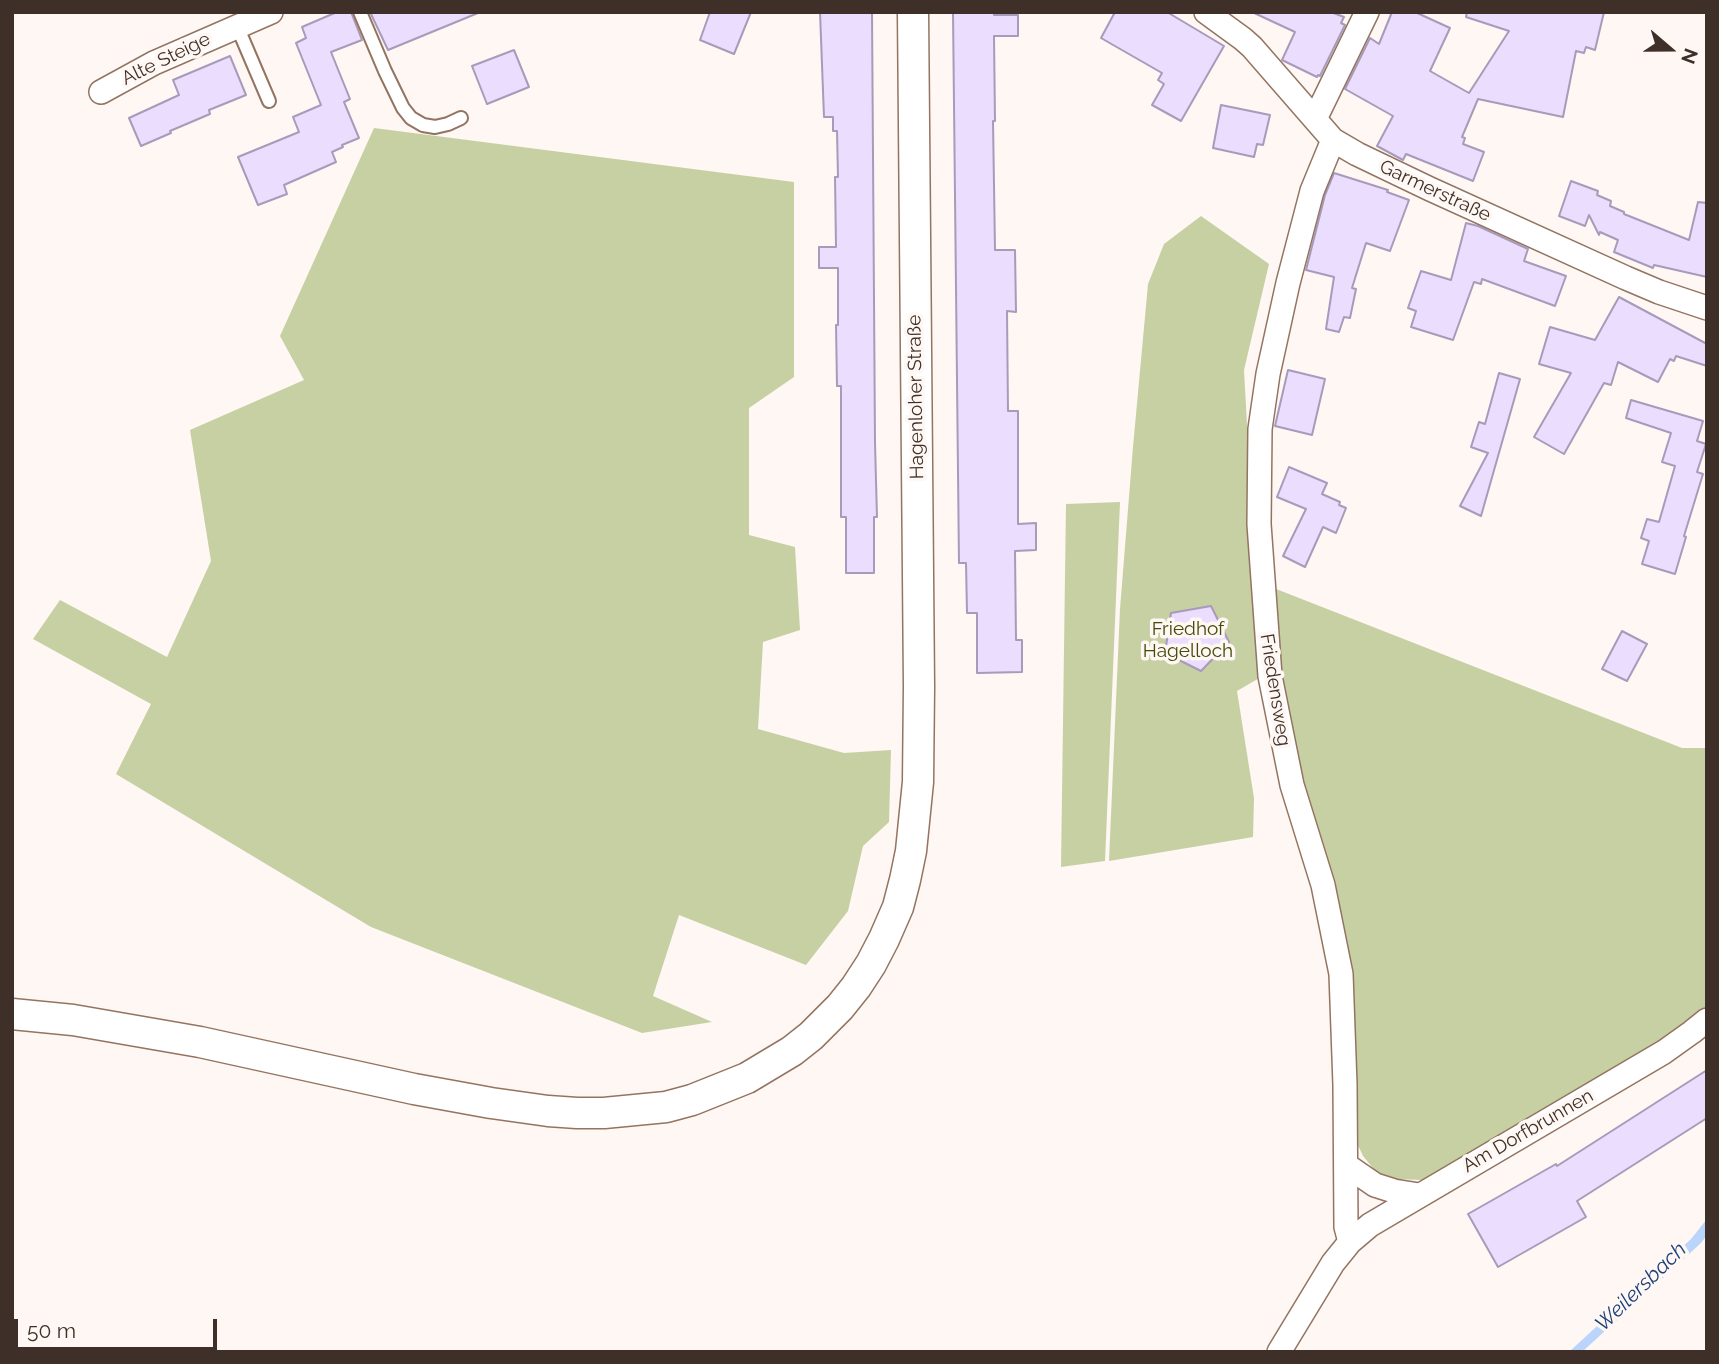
<!DOCTYPE html>
<html>
<head>
<meta charset="utf-8">
<style>
  body { margin:0 }
  #map { position:relative; width:1719px; height:1364px; overflow:hidden; background:#fef7f3; font-family:Raleway,sans-serif }
  canvas { display:block }
  .frame { position:absolute; inset:0; border:14px solid #3e3028; pointer-events:none }
  .north { position:absolute; left:1635px; top:14px; width:70px; height:70px; -webkit-text-stroke:5px #fef7f3; paint-order:stroke; rotate:110deg; font-size:19px; font-weight:700; line-height:28px; text-align:center; color:#3e3028 }
  .north::after { content:''; display:block; margin:auto; width:24px; height:32px; background:#3e3028; clip-path:polygon(50% 0,100% 100%,50% 72%,0 100%) }
  .scale { position:absolute; left:14px; top:1319px; width:203px; height:32px; box-sizing:border-box; border:4px solid #3e3028; border-top:0; padding-left:9px; font-size:21px; line-height:24px; white-space:nowrap; color:#3e3028; -webkit-text-stroke:5px #fef7f3; paint-order:stroke }
</style>
</head>
<body>
<div id="map">
<canvas width="1719" height="1364"></canvas>
<div class="frame"></div>
<div class="north">N</div>
<div class="scale">50 m</div>
</div>
<script>
const ctx = document.querySelector('canvas').getContext('2d');
ctx.lineJoin = 'round';
function paint(path, color) { ctx.fillStyle = color; ctx.fill(path, 'evenodd'); }
const shape = rows => new Path2D(rows.map(r => 'M' + r).join(''));
function strokePath(path, color, width, dash) { ctx.strokeStyle = color; ctx.lineWidth = width; ctx.lineCap = dash ? 'butt' : 'round'; ctx.setLineDash(dash || []); ctx.stroke(path); }
function label(font, color, halo, rows, align = 'center') {
  ctx.font = font + ' Raleway,sans-serif'; ctx.lineWidth = 7; ctx.setLineDash([]); ctx.textBaseline = 'middle'; ctx.strokeStyle = halo; ctx.fillStyle = color; for (const [text, x, y, turn = 0] of rows) {
    ctx.save(); ctx.translate(x, y); ctx.rotate((+turn || 0) * Math.PI / 180); ctx.textAlign = isNaN(turn) ? turn : align; if (halo) ctx.strokeText(text, 0, 0); ctx.fillText(text, 0, 0); ctx.restore();
  }
}
const green = shape([
  [374,128,794,182,794,377,749,408,749,535,795,547,800,630,763,642,758,729,844,753,891,750,889,822,863,846,848,911,806,965,679,915,653,996,712,1022,642,1033,371,927,116,774,151,704,33,639,60,600,167,657,211,561,190,430,304,380,280,336],
  [1201,216,1269,264,1244,370,1261,677,1237,691,1254,798,1253,837,1109,861,1120,609,1133,447,1148,284,1164,244],
  [1120,502,1105,861,1061,867,1066,504],
  [1271,587,1682,748,1707,748,1707,1015,1664,1046,1422,1180,1397,1179,1377,1173,1363,1156,1351,1130,1349,975,1297,783,1275,674]
]);
const water = shape([
  [1707,1219,1707,1235,1701,1243,1582,1352,1569,1352,1691,1239]
]);
const building = shape([
  [337,12,351,12,362,40,331,52,350,99,344,102,359,138,342,145,343,147,332,152,336,162,284,185,287,194,258,205,238,157,299,132,293,117,321,105,296,43,306,38,302,27,337,12],
  [370,12,478,12,478,13,388,50,370,12],
  [710,12,751,12,734,54,700,40,710,12],
  [820,12,872,12,875,443,877,517,874,517,874,573,846,573,846,517,841,517,841,386,837,386,836,325,838,325,838,268,819,268,819,247,836,247,835,177,838,177,837,131,833,131,833,117,824,117,820,12],
  [953,12,994,12,994,15,1018,15,1018,36,994,36,995,121,993,121,995,250,1015,250,1016,312,1007,311,1008,411,1018,411,1018,524,1036,523,1036,550,1015,551,1016,640,1022,640,1022,672,977,673,977,613,967,613,966,563,959,563,953,12],
  [1115,12,1167,12,1224,46,1181,121,1152,105,1164,84,1158,80,1162,73,1101,38,1115,12],
  [1252,12,1331,12,1344,17,1341,23,1345,25,1320,76,1318,75,1317,77,1282,60,1295,32,1252,12],
  [1392,12,1415,12,1450,28,1430,71,1469,93,1509,31,1466,17,1467,12,1604,12,1595,50,1586,47,1584,53,1576,51,1563,117,1478,99,1462,137,1465,138,1463,144,1484,152,1473,181,1406,154,1403,160,1377,146,1393,116,1345,89,1370,38,1379,44,1392,12],
  [514,50,529,87,487,104,472,66,514,50],
  [230,56,246,95,209,110,210,114,170,131,171,133,141,146,129,118,179,95,173,80,230,56],
  [1221,105,1270,115,1263,145,1257,144,1254,157,1213,148,1221,105],
  [1334,173,1388,190,1387,192,1409,200,1390,251,1366,243,1352,288,1356,289,1350,318,1344,317,1339,332,1326,329,1334,277,1306,270,1325,195,1334,173],
  [1571,181,1598,191,1597,195,1611,201,1610,206,1624,212,1624,214,1689,240,1698,202,1707,203,1707,277,1654,265,1653,268,1614,252,1618,240,1600,232,1599,235,1589,215,1585,226,1559,216,1571,181],
  [1466,223,1478,226,1528,249,1524,261,1566,276,1555,306,1482,279,1481,284,1474,282,1453,340,1411,327,1416,311,1408,308,1421,271,1451,280,1466,223],
  [1619,297,1707,344,1707,366,1676,356,1674,361,1670,359,1658,382,1618,362,1611,385,1604,383,1564,454,1534,437,1571,373,1539,364,1550,327,1595,340,1619,297],
  [1288,370,1325,379,1312,435,1275,426,1288,370],
  [1499,373,1520,379,1481,516,1460,506,1488,453,1471,447,1479,422,1485,424,1499,373],
  [1631,400,1703,421,1697,441,1706,444,1697,472,1703,474,1684,536,1686,537,1675,574,1642,564,1649,541,1641,538,1647,519,1659,522,1675,466,1662,462,1671,433,1626,418,1631,400],
  [1289,467,1327,483,1322,494,1340,502,1339,505,1346,508,1336,533,1323,527,1305,567,1283,556,1306,509,1277,497,1289,467],
  [1211,606,1229,642,1201,671,1165,653,1171,613,1211,606],
  [1622,631,1647,644,1627,681,1602,669,1622,631],
  [1707,1070,1707,1118,1577,1201,1586,1217,1498,1267,1468,1214,1556,1164,1557,1166,1707,1070]
]);
const service = shape([
  [360,12,385,71,403,108,411,118,423,125,435,127,448,124,461,118],
  [237,26,269,101]
]);
const minor = shape([
  [1206,12,1243,39,1252,47,1333,140,1357,154,1430,189,1626,278,1659,292,1707,308],
  [101,92,154,63,271,12],
  [1315,119,1367,12],
  [1333,140,1312,191,1288,283,1268,374,1260,429,1259,524,1270,676,1292,785,1323,885,1341,974,1345,1085,1346,1227,1350,1242],
  [1346,1165,1375,1185,1394,1191,1419,1195],
  [1279,1352,1333,1263,1350,1242,1370,1225,1664,1052,1692,1032,1707,1020]
]);
const tertiary = shape([
  [12,1014,73,1020,200,1042,414,1089,491,1103,548,1111,577,1113,604,1113,666,1107,692,1100,747,1078,792,1051,811,1036,840,1007,856,987,871,964,884,939,898,907,905,880,911,851,918,782,919,687,913,12]
]);
const streetNames = [
  ["Alte Steige",166,59,-26],
  ["Garmerstraße",1435,191,25],
  ["Hagenloher Straße",916,397,-91],
  ["Friedensweg",1275,690,81],
  ["Am Dorfbrunnen",1528,1131,-30]
];
const parkNames = [
  ["Friedhof",1188,629],
  ["Hagelloch",1188,651]
];
const waterNames = [
  ["Weilersbach",1641,1287,-44]
];
paint(green, '#c7d0a3');
paint(water, '#bbd4fc');
paint(building, '#eaddfe');
strokePath(building, '#a79aba', 2);
strokePath(service, '#947461', 16);
strokePath(minor, '#947461', 26);
strokePath(tertiary, '#947461', 33);
strokePath(service, '#fff', 12);
strokePath(minor, '#fff', 23);
strokePath(tertiary, '#fff', 30);
label('19px', '#3e3028', '#fef7f3', streetNames);
label('19px', '#434b08', '#fef7f3', parkNames);
label('italic 21px', '#1d407b', '#fef7f3', waterNames);
</script>
</body>
</html>
